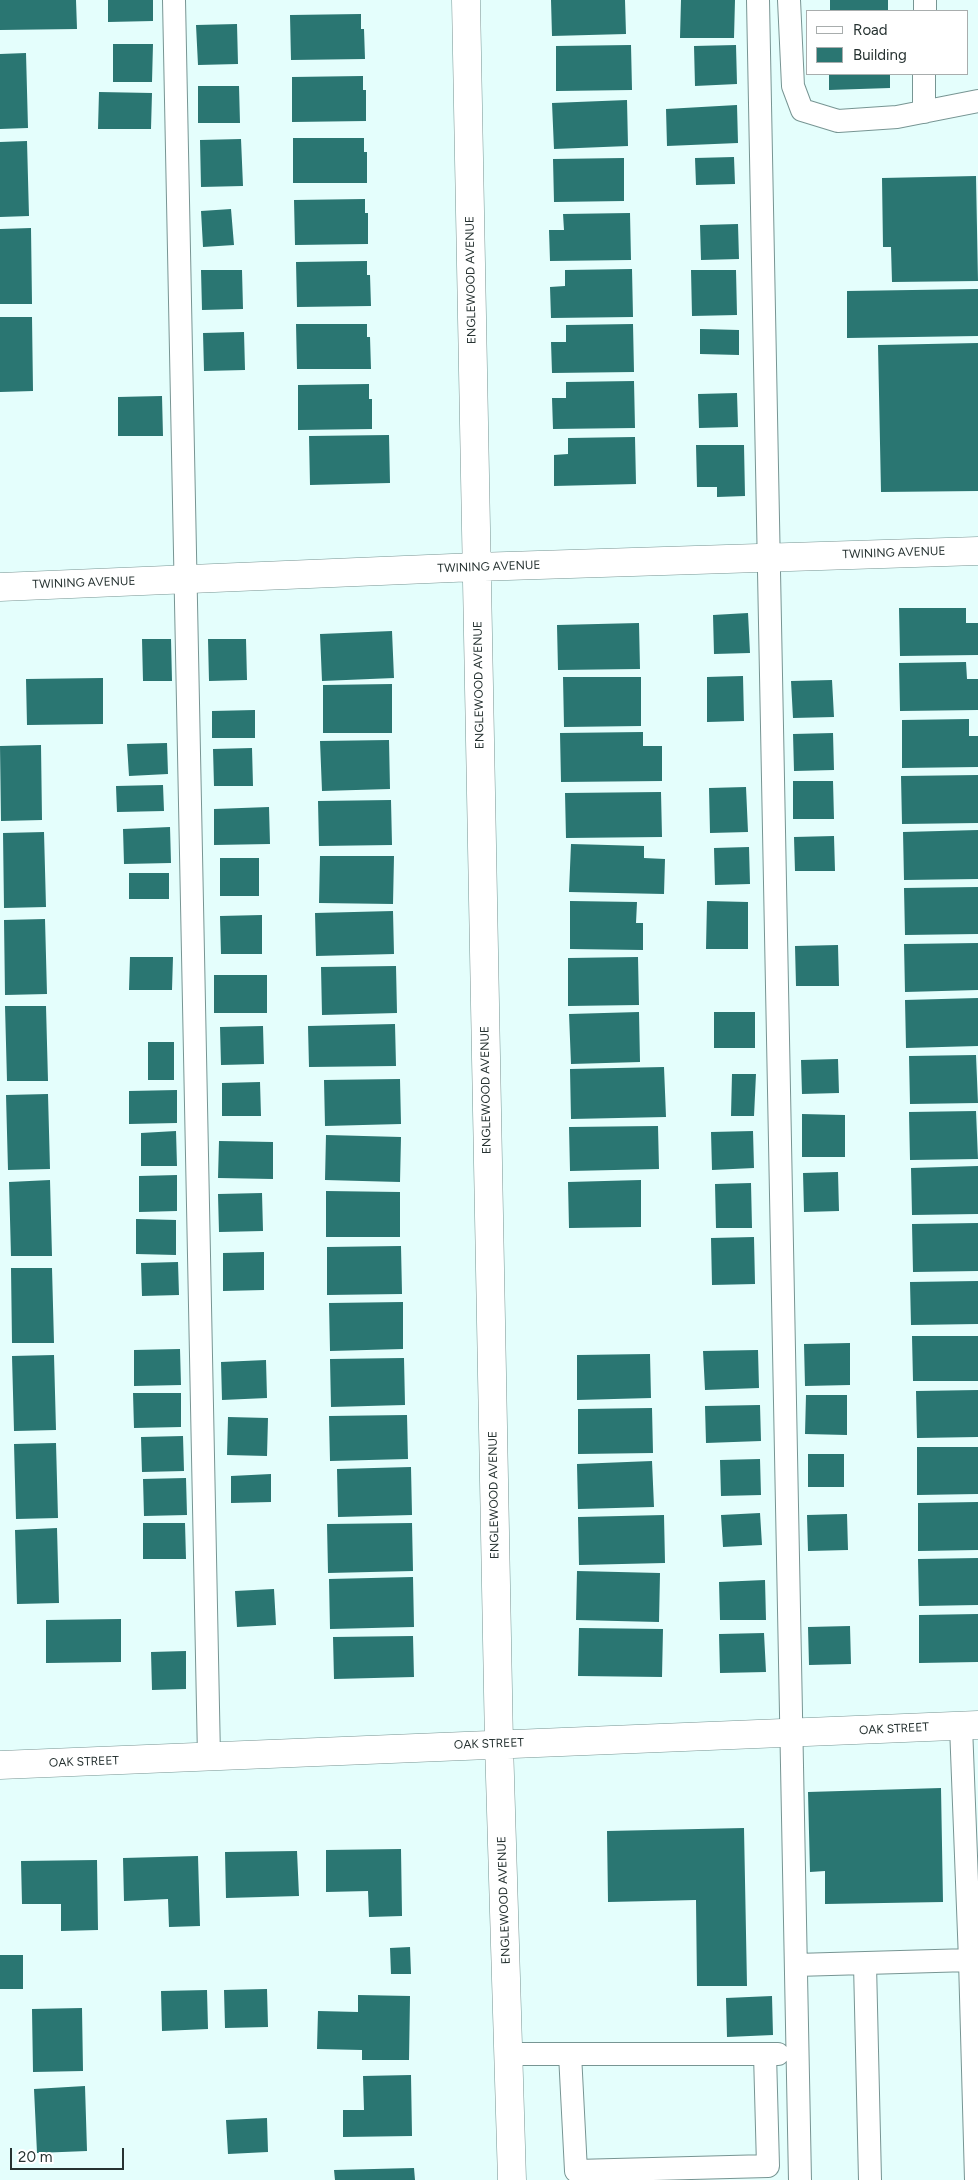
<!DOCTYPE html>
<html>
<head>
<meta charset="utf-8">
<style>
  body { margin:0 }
  #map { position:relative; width:978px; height:2180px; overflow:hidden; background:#e4fefc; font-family:Figtree,sans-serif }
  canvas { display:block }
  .legend { position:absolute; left:806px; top:10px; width:162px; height:65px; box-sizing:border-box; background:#fff; border:1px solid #a8adad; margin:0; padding:6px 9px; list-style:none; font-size:15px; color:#263231 }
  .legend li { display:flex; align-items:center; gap:10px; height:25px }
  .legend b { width:25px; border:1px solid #a8adad }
  .scale { position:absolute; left:10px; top:2148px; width:114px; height:22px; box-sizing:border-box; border:2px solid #263231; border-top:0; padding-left:6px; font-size:15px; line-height:18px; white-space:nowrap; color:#263231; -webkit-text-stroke:4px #fff; paint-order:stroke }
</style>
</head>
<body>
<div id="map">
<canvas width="978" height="2180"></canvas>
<ul class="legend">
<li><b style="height:6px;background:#fff"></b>Road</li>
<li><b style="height:14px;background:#2a7672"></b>Building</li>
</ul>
<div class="scale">20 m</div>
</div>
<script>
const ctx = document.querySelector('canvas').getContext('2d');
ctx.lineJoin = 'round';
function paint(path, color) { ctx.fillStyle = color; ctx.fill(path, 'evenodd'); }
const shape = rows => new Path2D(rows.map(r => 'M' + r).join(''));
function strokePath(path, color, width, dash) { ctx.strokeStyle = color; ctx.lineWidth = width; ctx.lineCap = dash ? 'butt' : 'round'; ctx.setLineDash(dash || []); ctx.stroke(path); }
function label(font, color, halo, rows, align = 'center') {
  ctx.font = font + ' Figtree,sans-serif'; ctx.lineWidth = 5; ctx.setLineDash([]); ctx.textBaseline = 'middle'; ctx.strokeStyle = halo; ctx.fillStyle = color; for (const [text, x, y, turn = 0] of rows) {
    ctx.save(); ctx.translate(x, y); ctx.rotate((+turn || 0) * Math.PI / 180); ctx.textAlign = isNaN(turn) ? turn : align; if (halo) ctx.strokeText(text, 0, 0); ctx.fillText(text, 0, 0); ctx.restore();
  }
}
const building = shape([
  [0,0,76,0,77,29,0,30],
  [108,0,153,0,153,21,108,22],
  [551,0,625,0,626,34,552,36],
  [681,0,735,0,734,38,680,38],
  [830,0,888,0,888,11,830,11],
  [361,14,361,29,364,29,365,59,291,60,290,15],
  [237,24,238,64,198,65,196,25],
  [113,44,153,44,152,82,113,82],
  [631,45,632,90,556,91,556,46],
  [736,45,737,84,695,86,694,46],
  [26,53,28,128,0,129,0,54],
  [829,74,890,74,890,88,829,90],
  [363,76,363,90,366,90,366,121,292,122,292,77],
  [198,86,239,86,240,123,198,123],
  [99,92,152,93,151,129,98,129],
  [627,100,628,146,554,149,552,103],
  [737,105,738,143,667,146,666,109],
  [293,138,364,138,364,152,367,152,367,183,293,183],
  [241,139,243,186,201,187,200,140],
  [27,141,29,216,0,217,0,142],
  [734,157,735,184,696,185,695,158],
  [624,158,624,201,554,202,553,159],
  [976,176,978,281,892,282,891,247,883,247,882,178],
  [365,199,365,213,368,213,368,244,295,245,294,200],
  [231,209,234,245,203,247,201,211],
  [630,213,631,260,550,261,549,230,564,230,563,214],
  [738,224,739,259,701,260,700,225],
  [31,228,32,304,0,304,0,229],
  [367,261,367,275,370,275,371,306,297,307,296,262],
  [632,269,633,317,551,318,550,287,565,286,565,270],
  [201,270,242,270,243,309,202,310],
  [691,270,736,270,737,315,692,316],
  [978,289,978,336,847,338,847,291],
  [0,317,32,317,33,391,0,392],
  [296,324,367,324,367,337,370,337,371,369,297,369],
  [633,324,634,372,552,373,551,342,566,342,566,325],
  [700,329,739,330,739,355,700,354],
  [244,332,245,370,204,371,203,333],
  [978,343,978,491,881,492,878,345],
  [634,381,635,428,553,429,552,398,566,398,566,382],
  [369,384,369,399,372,399,372,429,298,430,298,385],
  [737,393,738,427,699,428,698,394],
  [162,396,163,436,118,436,118,397],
  [389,435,390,483,310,485,309,436],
  [635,437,636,484,554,486,554,455,568,454,568,438],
  [696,445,744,445,745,496,717,497,717,487,697,487],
  [899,608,966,608,966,623,978,623,978,655,900,656],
  [748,613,750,653,714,654,713,615],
  [639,623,640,669,558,670,557,625],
  [392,631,394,678,322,681,320,634],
  [142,639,171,639,172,681,143,681],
  [208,639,246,639,247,680,209,681],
  [966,662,967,679,978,679,978,710,900,711,899,663],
  [743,676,744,721,707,722,707,677],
  [563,677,641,677,641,726,564,727],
  [103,678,103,724,27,725,26,679],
  [832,680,834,717,793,718,791,681],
  [392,684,392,733,323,733,323,685],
  [255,710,255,738,212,738,212,711],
  [969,719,969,736,978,736,978,767,902,768,902,720],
  [643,732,643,746,662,746,662,781,561,782,560,733],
  [833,733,834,770,794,771,793,734],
  [389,740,390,789,322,791,320,741],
  [167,743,168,774,129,776,127,744],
  [41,745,42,820,1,821,0,746],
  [252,748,253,786,214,786,213,749],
  [978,775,978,823,902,824,901,776],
  [793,781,833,781,834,819,793,819],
  [163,785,164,811,117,812,116,786],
  [746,787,748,832,710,833,709,788],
  [661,792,662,837,566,838,565,793],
  [391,800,392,845,319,846,318,801],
  [269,807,270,844,214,845,214,809],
  [170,827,171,863,124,864,123,829],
  [978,830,978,879,904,880,903,832],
  [44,832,46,907,4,908,3,833],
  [834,836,835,871,795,871,794,837],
  [571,844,644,846,644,858,665,859,664,894,569,892],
  [749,847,750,884,715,885,714,848],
  [320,856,394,856,393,904,319,903],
  [220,858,259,858,259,896,220,896],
  [129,873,169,873,169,899,129,899],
  [978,887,978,934,905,935,904,888],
  [570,901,637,902,636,923,643,923,643,950,570,949],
  [707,901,748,902,748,949,706,949],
  [393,911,394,954,316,956,315,913],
  [262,915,262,954,221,954,220,916],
  [45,919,47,994,5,995,4,920],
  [978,943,978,990,905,992,904,944],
  [838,945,839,986,796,986,795,946],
  [130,957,173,957,172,990,129,990],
  [638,957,639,1005,568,1006,568,958],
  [396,966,397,1013,322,1015,321,967],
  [214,975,267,975,267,1013,214,1013],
  [978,998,978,1046,906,1048,905,1000],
  [5,1006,46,1006,48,1081,7,1081],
  [639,1012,640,1062,571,1064,569,1014],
  [714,1012,755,1012,755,1048,714,1048],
  [395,1024,396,1066,309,1067,308,1026],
  [263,1026,264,1064,221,1065,220,1027],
  [148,1042,174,1042,174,1080,148,1080],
  [976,1055,978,1103,910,1104,909,1056],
  [838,1059,839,1093,802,1094,801,1060],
  [664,1067,666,1117,571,1119,570,1069],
  [732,1074,756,1074,754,1116,731,1116],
  [400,1079,401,1124,325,1126,324,1080],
  [260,1082,261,1116,222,1116,222,1083],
  [177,1090,177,1123,129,1124,129,1091],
  [48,1094,50,1169,8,1170,6,1095],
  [976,1111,978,1159,910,1160,909,1112],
  [802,1114,845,1115,845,1157,802,1157],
  [658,1126,659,1169,570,1171,569,1127],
  [176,1131,177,1166,141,1166,141,1133],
  [753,1131,754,1168,712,1170,711,1132],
  [326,1135,401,1137,400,1182,325,1180],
  [219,1141,273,1142,273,1179,218,1178],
  [978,1166,978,1214,912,1215,911,1168],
  [838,1172,839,1211,804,1212,803,1173],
  [177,1175,177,1211,139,1212,139,1176],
  [50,1180,52,1256,11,1256,9,1182],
  [641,1180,641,1227,569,1228,568,1182],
  [751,1183,752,1228,716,1228,715,1184],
  [326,1191,400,1192,400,1237,326,1237],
  [262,1193,263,1231,219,1232,218,1194],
  [136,1219,176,1220,176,1255,136,1254],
  [978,1223,978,1271,913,1272,912,1224],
  [754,1237,755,1284,712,1285,711,1238],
  [401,1246,402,1294,327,1295,327,1247],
  [264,1252,264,1290,223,1291,223,1253],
  [178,1262,179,1295,142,1296,141,1263],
  [11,1268,52,1268,54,1343,12,1343],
  [978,1281,978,1324,911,1325,910,1282],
  [403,1302,403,1349,330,1351,329,1303],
  [912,1336,978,1336,978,1381,913,1381],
  [850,1343,850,1385,805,1386,804,1344],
  [180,1349,181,1385,134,1386,134,1350],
  [758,1350,759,1388,705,1390,703,1351],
  [650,1354,651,1398,577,1400,577,1355],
  [54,1355,56,1430,14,1431,12,1356],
  [404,1358,405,1405,331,1407,330,1359],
  [266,1360,267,1398,222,1400,221,1362],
  [978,1390,978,1437,917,1438,916,1391],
  [133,1393,181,1393,181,1427,134,1428],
  [806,1395,847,1395,847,1435,805,1434],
  [760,1405,761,1441,706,1443,705,1406],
  [652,1408,653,1453,578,1454,578,1409],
  [407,1415,408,1459,330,1461,329,1416],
  [228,1417,268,1418,267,1456,227,1455],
  [183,1436,184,1471,142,1472,141,1437],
  [56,1443,58,1518,16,1519,14,1444],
  [917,1447,978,1447,978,1494,917,1495],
  [808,1454,844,1454,844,1487,808,1487],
  [760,1459,761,1495,721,1496,720,1460],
  [652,1461,654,1507,578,1509,577,1464],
  [411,1467,412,1515,338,1517,337,1469],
  [271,1474,271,1502,231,1503,231,1476],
  [186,1478,187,1515,144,1516,143,1479],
  [978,1502,978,1550,918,1551,918,1503],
  [760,1513,762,1545,723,1547,721,1515],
  [847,1514,848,1550,808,1551,807,1515],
  [664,1515,665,1563,579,1565,578,1517],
  [143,1523,185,1523,186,1559,143,1559],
  [412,1523,413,1571,328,1573,327,1524],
  [57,1528,59,1603,17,1604,15,1530],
  [978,1558,978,1605,919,1606,918,1559],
  [577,1571,660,1573,659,1622,576,1620],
  [413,1577,414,1627,330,1629,329,1579],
  [765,1580,766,1620,720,1620,719,1582],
  [274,1589,276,1625,237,1627,235,1591],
  [978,1614,978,1662,919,1663,919,1615],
  [121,1619,121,1662,46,1663,46,1620],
  [850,1626,851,1664,809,1665,808,1627],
  [579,1628,663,1629,662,1677,578,1676],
  [764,1633,766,1672,720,1673,719,1634],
  [413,1636,414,1677,334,1679,333,1637],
  [186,1651,186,1689,152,1690,151,1652],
  [941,1788,943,1902,825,1904,825,1871,810,1872,808,1792],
  [744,1828,747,1986,697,1986,696,1900,608,1902,607,1831],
  [401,1849,402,1916,369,1917,368,1891,326,1892,326,1850],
  [297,1851,299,1896,226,1898,225,1852],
  [198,1856,200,1926,169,1927,168,1899,124,1901,123,1858],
  [97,1860,98,1930,61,1931,61,1904,22,1904,21,1861],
  [410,1947,411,1974,391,1974,390,1948],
  [0,1955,23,1955,23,1989,0,1989],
  [267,1989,268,2027,225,2028,224,1990],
  [207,1990,208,2029,162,2031,161,1991],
  [358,1995,410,1996,409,2060,362,2060,362,2050,317,2049,318,2011,358,2012],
  [772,1996,773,2035,727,2037,726,1998],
  [82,2008,83,2071,33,2072,32,2009],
  [411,2075,412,2136,343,2137,343,2110,364,2110,363,2076],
  [85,2086,87,2151,37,2153,34,2089],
  [267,2118,268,2152,228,2154,226,2120],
  [414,2168,415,2180,335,2180,334,2170]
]);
const lane = shape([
  [174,0,209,1757],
  [758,0,800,2180],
  [789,0,793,86,802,110,838,121,897,117,978,101],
  [925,11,925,0],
  [924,112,924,74],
  [970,1960,976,2180],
  [865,1964,870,2180],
  [796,1965,970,1960,961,1726],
  [509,2054,778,2054],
  [570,2054,576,2171,768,2166,765,2054]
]);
const street = shape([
  [466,0,499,1743,512,2180],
  [0,587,476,567,978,551],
  [0,1765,978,1725]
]);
const streetNames = [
  ["ENGLEWOOD AVENUE",471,280,-91],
  ["TWINING AVENUE",894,553,-2],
  ["TWINING AVENUE",489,567,-2],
  ["TWINING AVENUE",84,583,-2],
  ["ENGLEWOOD AVENUE",479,685,-91],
  ["ENGLEWOOD AVENUE",486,1090,-91],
  ["ENGLEWOOD AVENUE",494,1495,-91],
  ["OAK STREET",894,1729,-3],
  ["OAK STREET",489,1744,-2],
  ["OAK STREET",84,1762,-2],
  ["ENGLEWOOD AVENUE",504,1900,-92]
];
paint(building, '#2a7672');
strokePath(lane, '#779593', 24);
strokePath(street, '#779593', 29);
strokePath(lane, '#fff', 22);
strokePath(street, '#fff', 28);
label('12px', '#263231', '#fff', streetNames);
</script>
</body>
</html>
